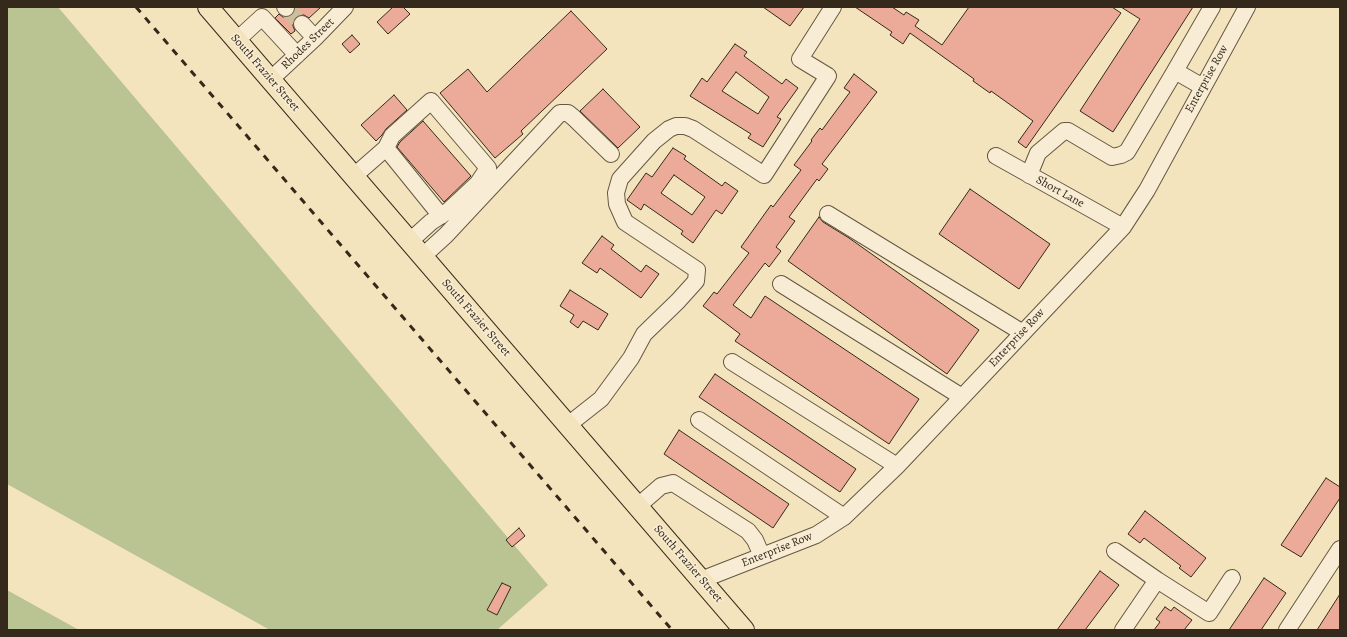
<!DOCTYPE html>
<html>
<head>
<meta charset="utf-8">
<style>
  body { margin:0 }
  #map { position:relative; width:1347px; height:637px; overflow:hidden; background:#f4e4bd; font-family:Alegreya,serif }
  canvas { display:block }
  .frame { position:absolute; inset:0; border:8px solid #34291a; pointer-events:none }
</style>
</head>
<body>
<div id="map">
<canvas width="1347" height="637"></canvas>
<div class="frame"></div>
</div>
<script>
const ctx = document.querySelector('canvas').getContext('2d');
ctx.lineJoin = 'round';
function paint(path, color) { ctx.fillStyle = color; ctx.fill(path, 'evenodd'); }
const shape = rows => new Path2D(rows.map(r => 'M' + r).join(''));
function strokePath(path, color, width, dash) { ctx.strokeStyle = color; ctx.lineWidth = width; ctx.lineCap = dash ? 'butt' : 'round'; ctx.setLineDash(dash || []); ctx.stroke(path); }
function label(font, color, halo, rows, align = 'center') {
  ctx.font = font + ' Alegreya,serif'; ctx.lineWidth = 3; ctx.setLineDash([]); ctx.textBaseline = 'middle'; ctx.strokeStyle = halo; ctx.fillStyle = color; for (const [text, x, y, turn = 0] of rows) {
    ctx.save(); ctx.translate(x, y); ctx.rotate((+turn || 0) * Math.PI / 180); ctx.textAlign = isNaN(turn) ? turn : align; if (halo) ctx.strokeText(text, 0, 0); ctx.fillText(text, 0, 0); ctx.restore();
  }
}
const green = shape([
  [7,7,58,7,548,585,497,630,270,630,7,484],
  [7,590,79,630,7,630]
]);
const building = shape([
  [295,7,321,7,309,18,304,15,300,15,296,17,293,22,293,26,295,31,291,34,275,18,279,14,283,17,289,17,293,14,295,7],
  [393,7,403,7,410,14,388,34,377,22,393,7],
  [763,7,804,7,790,26,763,7],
  [855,7,892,7,904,15,906,12,919,20,915,26,942,45,969,7,1112,7,1121,13,1026,148,1018,142,1033,121,991,91,990,93,973,81,974,79,910,33,903,44,890,35,892,32,855,7],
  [1121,7,1193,7,1113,132,1080,111,1140,19,1121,7],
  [571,11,607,49,521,131,523,134,495,158,440,93,468,69,487,92,571,11],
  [352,35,360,44,350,53,342,44,352,35],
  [735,44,747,52,744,56,782,84,786,79,798,88,777,117,781,119,763,147,748,138,751,134,690,96,702,78,707,82,735,44],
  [736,72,769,97,758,114,722,91,736,72],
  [854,74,877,92,822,164,828,169,819,181,817,179,789,217,795,221,776,247,781,251,769,267,765,263,733,305,751,318,765,296,919,399,889,444,735,341,740,334,703,306,714,292,717,294,749,253,741,247,771,205,773,207,801,170,794,165,812,141,811,140,820,128,822,130,850,92,844,88,854,74],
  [603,89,640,127,618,148,580,111,603,89],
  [394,95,407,110,386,129,382,135,376,141,361,125,394,95],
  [423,121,471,176,444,202,397,147,400,142,423,121],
  [673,148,686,156,684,159,722,186,725,182,738,191,722,214,716,210,693,243,681,234,683,231,644,204,641,210,627,200,646,173,652,177,673,148],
  [674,175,705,197,692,215,661,193,674,175],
  [970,189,1050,244,1019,289,939,234,970,189],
  [819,217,823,222,849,238,979,330,947,374,788,261,819,217],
  [602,236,614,245,611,249,641,272,646,265,659,274,641,298,600,268,597,273,582,263,602,236],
  [570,290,608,314,598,330,583,321,578,328,570,322,574,315,560,306,570,290],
  [715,374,856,469,840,492,699,397,715,374],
  [679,430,789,504,773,528,664,454,679,430],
  [1326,478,1340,487,1340,498,1301,557,1281,545,1326,478],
  [1145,511,1206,558,1191,577,1179,568,1181,566,1144,538,1140,543,1128,534,1145,511],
  [519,528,525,536,512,547,506,540,519,528],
  [1100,571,1119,585,1103,606,1085,630,1057,630,1100,571],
  [1264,578,1286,593,1261,630,1229,630,1264,578],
  [502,583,511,587,497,615,487,610,502,583],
  [1340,594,1340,630,1317,630,1340,594],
  [1165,607,1171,611,1174,607,1192,620,1184,630,1154,630,1160,622,1156,619,1165,607]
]);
const minorTunnel = shape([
  [286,8,302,24]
]);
const minor = shape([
  [285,7,286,8],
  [302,24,315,38],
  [237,40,262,17,297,55],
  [270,80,315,38,345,7],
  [1203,87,1175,71,1212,7],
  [386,148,441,216],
  [996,156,1123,227],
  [1029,175,1038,153,1064,131,1068,131,1112,157,1121,155,1127,152,1175,71],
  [354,176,386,148,392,136,431,101,488,168,478,183,448,211,431,222,410,241],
  [828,214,1023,333],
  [423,256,446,235,560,113,568,113,574,118,611,154],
  [781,284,962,397],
  [732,362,897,466],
  [699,420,844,517],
  [568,425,601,399,631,358,644,334,678,301,696,281,697,270,625,222,617,204,616,193,620,179,654,141,669,129,676,126,685,126,693,129,764,175,828,76,800,59,833,7],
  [638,506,661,486,673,483,748,531,755,540,762,556],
  [1115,551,1157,580],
  [701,580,816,535,844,517,897,466,1123,227,1147,190,1247,7],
  [1123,630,1157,580,1209,613,1232,578],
  [1287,630,1340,549]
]);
const major = shape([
  [208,7,744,630]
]);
const rail = shape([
  [136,7,672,630]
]);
const streetNames = [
  ["Rhodes Street",308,44,-44],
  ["South Frazier Street",265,73,49],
  ["Enterprise Row",1207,79,-61],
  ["Short Lane",1060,192,29],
  ["South Frazier Street",476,318,49],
  ["Enterprise Row",1017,338,-47],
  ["Enterprise Row",777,550,-22],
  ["South Frazier Street",688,564,49]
];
paint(green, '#bac492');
paint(building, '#ebab98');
strokePath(building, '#34291a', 1);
strokePath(minorTunnel, '#cebf9c', 16, [16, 8]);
strokePath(minor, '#645843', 18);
strokePath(major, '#34291a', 22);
strokePath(minor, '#f8edd4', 16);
strokePath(major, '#f4e4bd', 20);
strokePath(rail, '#34291a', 3, [7, 7]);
label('12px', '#34291a', '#f8edd4', streetNames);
</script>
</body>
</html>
